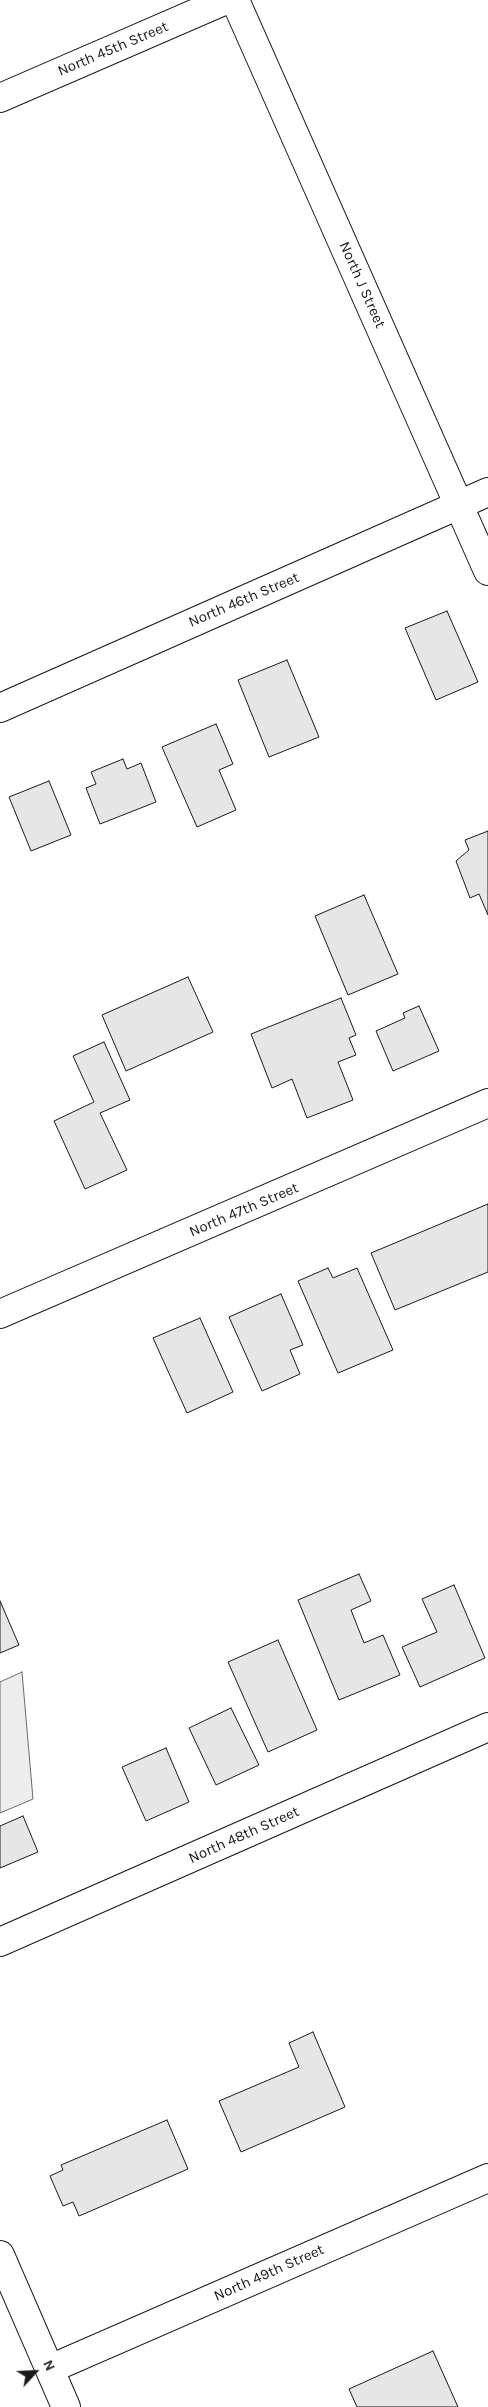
<!DOCTYPE html>
<html>
<head>
<meta charset="utf-8">
<style>
  body { margin:0 }
  #map { position:relative; width:488px; height:2407px; overflow:hidden; background:#fff; font-family:Karla,sans-serif }
  canvas { display:block }
  .north { position:absolute; left:10px; top:2347px; width:50px; height:50px; -webkit-text-stroke:4px #fff; paint-order:stroke; rotate:65deg; font-size:14px; font-weight:700; line-height:20px; text-align:center; color:#1a1a1a }
  .north::after { content:''; display:block; margin:auto; width:18px; height:22px; background:#1a1a1a; clip-path:polygon(50% 0,100% 100%,50% 72%,0 100%) }
</style>
</head>
<body>
<div id="map">
<canvas width="488" height="2407"></canvas>
<div class="north">N</div>
</div>
<script>
const ctx = document.querySelector('canvas').getContext('2d');
ctx.lineJoin = 'round';
function paint(path, color) { ctx.fillStyle = color; ctx.fill(path, 'evenodd'); }
const shape = rows => new Path2D(rows.map(r => 'M' + r).join(''));
function strokePath(path, color, width, dash) { ctx.strokeStyle = color; ctx.lineWidth = width; ctx.lineCap = dash ? 'butt' : 'round'; ctx.setLineDash(dash || []); ctx.stroke(path); }
function label(font, color, halo, rows, align = 'center') {
  ctx.font = font + ' Karla,sans-serif'; ctx.lineWidth = 4; ctx.setLineDash([]); ctx.textBaseline = 'middle'; ctx.strokeStyle = halo; ctx.fillStyle = color; for (const [text, x, y, turn = 0] of rows) {
    ctx.save(); ctx.translate(x, y); ctx.rotate((+turn || 0) * Math.PI / 180); ctx.textAlign = isNaN(turn) ? turn : align; if (halo) ctx.strokeText(text, 0, 0); ctx.fillText(text, 0, 0); ctx.restore();
  }
}
const built = shape([
  [22,1672,33,1799,0,1813,0,1682,22,1672]
]);
const building = shape([
  [447,611,478,682,436,700,405,628,447,611],
  [287,660,319,737,269,757,238,680,287,660],
  [216,724,233,764,219,770,236,810,197,827,162,747,216,724],
  [123,759,127,769,141,763,156,802,100,824,86,788,96,784,91,772,123,759],
  [49,781,71,835,31,851,9,797,49,781],
  [488,831,488,915,479,894,470,898,456,861,469,850,465,840,488,831],
  [364,895,398,974,348,995,315,916,364,895],
  [188,977,213,1032,126,1071,102,1015,188,977],
  [341,998,356,1035,349,1038,356,1055,338,1062,353,1100,307,1118,292,1079,272,1088,251,1034,341,998],
  [419,1006,439,1051,393,1071,376,1031,405,1018,403,1013,419,1006],
  [104,1042,130,1100,100,1113,127,1170,85,1189,54,1121,94,1102,73,1056,104,1042],
  [488,1204,488,1272,395,1310,371,1253,488,1204],
  [328,1268,333,1278,357,1268,393,1350,338,1373,298,1281,328,1268],
  [281,1294,303,1345,290,1350,300,1374,262,1391,229,1317,281,1294],
  [200,1318,233,1392,187,1413,153,1338,200,1318],
  [359,1574,371,1601,351,1610,364,1643,383,1635,400,1675,339,1700,298,1600,359,1574],
  [454,1585,485,1658,420,1687,402,1647,437,1632,422,1599,454,1585],
  [0,1601,19,1645,0,1653,0,1601],
  [278,1640,317,1730,268,1752,228,1662,278,1640],
  [231,1708,259,1765,216,1785,189,1728,231,1708],
  [166,1748,189,1802,146,1821,122,1767,166,1748],
  [23,1816,38,1852,0,1868,0,1826,23,1816],
  [313,2032,345,2107,241,2152,219,2101,299,2067,289,2043,313,2032],
  [167,2120,188,2169,79,2216,73,2202,63,2206,50,2176,63,2170,61,2165,167,2120],
  [433,2351,458,2407,357,2407,349,2389,433,2351]
]);
const street = shape([
  [235,0,488,571],
  [0,98,226,0],
  [0,708,488,492],
  [0,1314,488,1103],
  [0,1942,488,1727],
  [50,2369,488,2178]
]);
const secondary = shape([
  [0,2255,66,2407]
]);
const streetNames = [
  ["North 45th Street",113,49,-23],
  ["North J Street",362,285,66],
  ["North 46th Street",244,600,-23],
  ["North 47th Street",244,1210,-23],
  ["North 48th Street",244,1835,-24],
  ["North 49th Street",269,2273,-24]
];
paint(built, '#ededed');
strokePath(built, '#6a6a6a', 1);
paint(building, '#e6e6e6');
strokePath(building, '#1a1a1a', 1);
strokePath(street, '#1a1a1a', 30);
strokePath(secondary, '#1a1a1a', 30);
strokePath(street, '#fff', 28);
strokePath(secondary, '#fff', 28);
label('15px', '#1a1a1a', '#fff', streetNames);
</script>
</body>
</html>
